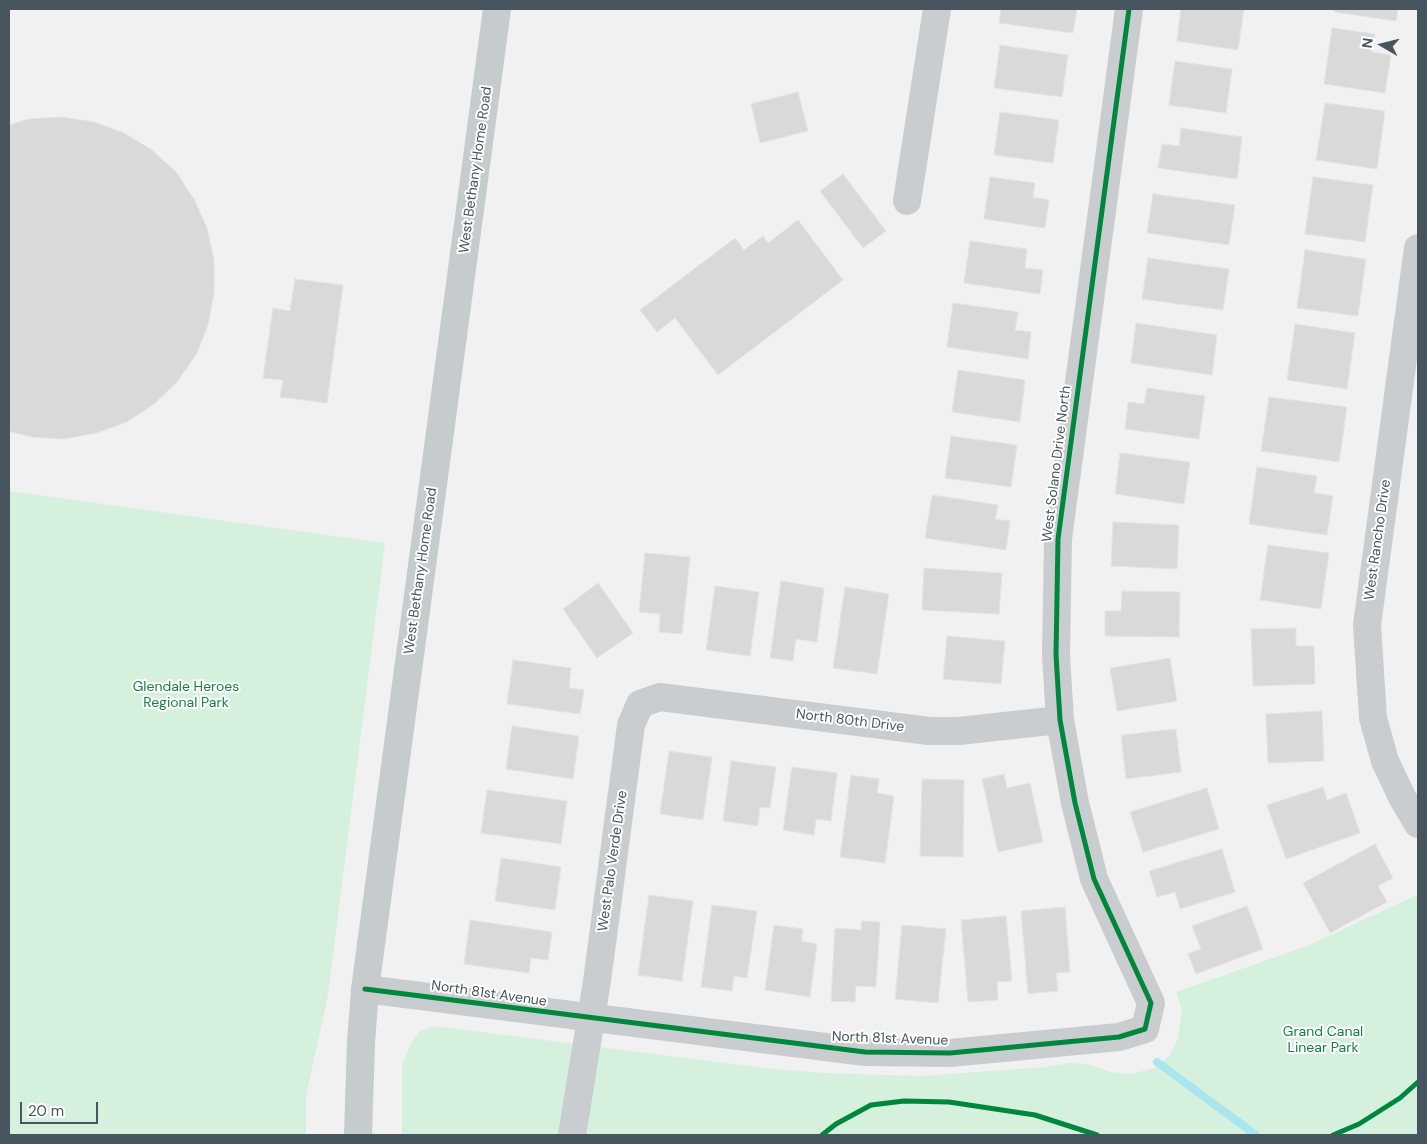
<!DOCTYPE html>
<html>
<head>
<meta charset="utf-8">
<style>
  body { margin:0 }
  #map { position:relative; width:1427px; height:1144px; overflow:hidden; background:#f1f1f1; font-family:"DM Sans",sans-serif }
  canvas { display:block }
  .frame { position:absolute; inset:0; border:10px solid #47555e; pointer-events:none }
  .north { position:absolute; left:1357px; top:20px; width:50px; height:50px; -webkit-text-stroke:4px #fff; paint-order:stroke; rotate:278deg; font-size:14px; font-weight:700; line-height:20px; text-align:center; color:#47555e }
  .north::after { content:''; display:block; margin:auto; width:18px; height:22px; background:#47555e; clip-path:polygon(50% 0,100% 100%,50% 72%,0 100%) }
  .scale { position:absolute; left:20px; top:1102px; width:78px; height:22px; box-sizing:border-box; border:2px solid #47555e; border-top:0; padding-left:6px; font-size:15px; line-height:18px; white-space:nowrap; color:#47555e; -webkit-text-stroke:4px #fff; paint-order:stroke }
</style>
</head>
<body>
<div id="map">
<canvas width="1427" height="1144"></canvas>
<div class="frame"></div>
<div class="north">N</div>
<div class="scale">20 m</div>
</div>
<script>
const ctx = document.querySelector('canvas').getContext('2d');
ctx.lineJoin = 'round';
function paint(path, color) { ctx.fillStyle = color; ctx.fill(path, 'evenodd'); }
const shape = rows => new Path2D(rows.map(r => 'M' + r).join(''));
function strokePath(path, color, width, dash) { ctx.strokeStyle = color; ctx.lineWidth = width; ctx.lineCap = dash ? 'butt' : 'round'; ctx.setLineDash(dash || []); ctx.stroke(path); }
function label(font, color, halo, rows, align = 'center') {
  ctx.font = font + ' "DM Sans",sans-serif'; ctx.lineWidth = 4; ctx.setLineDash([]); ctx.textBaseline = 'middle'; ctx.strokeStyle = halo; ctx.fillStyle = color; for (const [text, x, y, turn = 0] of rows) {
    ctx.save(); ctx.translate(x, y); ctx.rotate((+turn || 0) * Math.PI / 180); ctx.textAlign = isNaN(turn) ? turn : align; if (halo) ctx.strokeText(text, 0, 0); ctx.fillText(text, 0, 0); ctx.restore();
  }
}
const green = shape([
  [9,491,385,543,328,995,306,1096,306,1135,9,1135],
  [1417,895,1418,1135,402,1135,402,1066,409,1047,419,1032,434,1026,773,1069,826,1073,921,1076,1046,1067,1068,1063,1088,1064,1110,1072,1132,1074,1154,1068,1170,1055,1178,1038,1182,1009,1176,992,1307,946]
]);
const stream = shape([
  [1157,1062,1256,1135]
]);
const building = shape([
  [1001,9,1077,9,1073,33,999,23,1001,9],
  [1181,9,1244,9,1238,50,1177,41,1181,9],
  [1334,9,1398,9,1396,21,1334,12,1334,9],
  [1332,28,1375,34,1372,52,1391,55,1385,93,1324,84,1332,28],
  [1000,45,1068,55,1062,97,994,88,1000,45],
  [1175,61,1232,69,1226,113,1169,105,1175,61],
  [798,92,808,131,760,143,751,104,798,92],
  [1325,103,1385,111,1377,169,1316,160,1325,103],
  [1000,112,1059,120,1053,163,994,155,1000,112],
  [62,117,94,122,124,133,152,150,176,172,194,199,207,228,214,260,214,293,208,325,196,355,177,382,154,404,127,422,96,433,64,439,32,437,9,431,9,125,29,119,62,117],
  [1181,128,1242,137,1237,179,1158,168,1162,144,1179,146,1181,128],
  [843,174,886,231,863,248,820,191,843,174],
  [990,177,1035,183,1033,197,1049,200,1045,228,984,219,990,177],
  [1313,177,1373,185,1365,242,1305,234,1313,177],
  [1153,194,1235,205,1229,245,1147,233,1153,194],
  [798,220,843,280,718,375,675,318,657,332,640,310,735,238,744,250,763,236,768,243,798,220],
  [970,241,1027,249,1025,268,1043,270,1040,294,964,283,970,241],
  [1305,250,1366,259,1358,316,1297,308,1305,250],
  [1148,258,1229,269,1223,310,1142,299,1148,258],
  [295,279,343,285,327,403,280,397,283,380,263,378,273,308,290,311,295,279],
  [953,303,1018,312,1015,330,1031,332,1028,359,947,347,953,303],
  [1136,323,1217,335,1212,375,1131,363,1136,323],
  [1295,324,1355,333,1347,389,1287,380,1295,324],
  [958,370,1025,380,1020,422,952,412,958,370],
  [1147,388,1205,396,1199,439,1125,429,1128,402,1144,404,1147,388],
  [1269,397,1347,407,1339,462,1261,451,1269,397],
  [951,436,1017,445,1011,487,945,478,951,436],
  [1120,453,1190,462,1184,504,1115,494,1120,453],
  [1257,467,1317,476,1314,493,1333,496,1327,535,1249,524,1257,467],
  [932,495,998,505,995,519,1010,521,1006,550,925,538,932,495],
  [1113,522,1179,525,1177,569,1111,566,1113,522],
  [1268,545,1329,553,1321,609,1260,600,1268,545],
  [645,553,690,557,682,634,659,632,660,614,639,612,645,553],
  [924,568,1002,573,999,614,922,610,924,568],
  [781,581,824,588,817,642,796,639,793,661,770,658,781,581],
  [598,583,633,633,597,658,563,609,598,583],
  [715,586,759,592,750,656,706,650,715,586],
  [845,587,889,594,877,674,833,668,845,587],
  [1122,591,1180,592,1179,637,1105,636,1105,611,1121,611,1122,591],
  [1296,628,1296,646,1314,646,1315,684,1253,686,1251,629,1296,628],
  [947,636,1005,641,1001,684,943,679,947,636],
  [1170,658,1177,701,1117,711,1110,668,1170,658],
  [513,660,571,668,569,688,584,690,580,714,507,704,513,660],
  [1322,711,1324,761,1268,763,1266,714,1322,711],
  [512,726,579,736,573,779,506,769,512,726],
  [1176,729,1181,772,1126,779,1121,735,1176,729],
  [669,751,712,757,703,820,660,814,669,751],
  [731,761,776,767,770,808,760,807,758,826,723,821,731,761],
  [792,767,837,773,831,821,816,819,814,835,783,830,792,767],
  [1004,774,1007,788,1030,783,1043,842,998,852,982,779,1004,774],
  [851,775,879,779,877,793,894,796,885,863,840,857,851,775],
  [922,779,964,780,963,857,920,856,922,779],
  [1323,787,1327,800,1346,793,1360,833,1286,859,1267,805,1323,787],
  [1207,788,1219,829,1143,852,1130,812,1207,788],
  [487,790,567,801,561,844,481,833,487,790],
  [1375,844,1393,878,1378,886,1387,902,1330,933,1303,883,1375,844],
  [1222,849,1235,892,1180,909,1175,892,1157,897,1149,871,1222,849],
  [501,858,561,867,555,910,495,901,501,858],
  [649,895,693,901,682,981,638,975,649,895],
  [712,905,757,911,747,978,734,976,732,991,701,987,712,905],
  [1247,906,1263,949,1196,974,1188,954,1201,949,1192,926,1247,906],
  [1065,907,1070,972,1056,973,1058,991,1028,994,1021,911,1065,907],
  [1006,916,1012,981,997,982,998,1000,968,1002,961,920,1006,916],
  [470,920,552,932,548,960,531,958,529,973,464,964,470,920],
  [862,921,880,922,876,987,856,986,855,1002,831,1001,835,928,861,930,862,921],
  [774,925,803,929,801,941,817,944,810,997,765,990,774,925],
  [902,925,946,929,938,1003,895,999,902,925]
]);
const minor = shape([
  [907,201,937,9],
  [1418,248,1367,625,1373,718,1385,761,1402,797,1418,824],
  [365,989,865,1052,950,1053,1119,1037,1145,1029,1151,1003,1094,879,1075,803,1060,720,1056,655,1058,539,1129,9],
  [572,1135,597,981,631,725,640,704,660,697,929,731,959,731,1060,720]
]);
const major = shape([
  [358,1135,361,1043,365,989,497,9]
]);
const cycleway = shape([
  [365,989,865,1052,950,1053,1119,1037,1145,1029,1151,1003,1094,879,1075,803,1060,720,1056,655,1058,539,1129,9],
  [822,1135,836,1124,871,1105,904,1101,949,1102,1035,1115,1097,1135],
  [1333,1135,1359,1124,1400,1098,1418,1082]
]);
const streetNames = [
  ["West Bethany Home Road",476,170,-82],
  ["West Solano Drive North",1057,464,-83],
  ["West Rancho Drive",1378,540,-82],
  ["West Bethany Home Road",421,571,-82],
  ["North 80th Drive",850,721,7],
  ["West Palo Verde Drive",613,861,-82],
  ["North 81st Avenue",489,994,8],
  ["North 81st Avenue",890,1039,2]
];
const parkNames = [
  ["Glendale Heroes",186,687],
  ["Regional Park",186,703],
  ["Grand Canal",1323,1032],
  ["Linear Park",1323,1048]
];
paint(green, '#d5f0dd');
strokePath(stream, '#a9e6ef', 8);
paint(building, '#d9d9da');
strokePath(building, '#e2e3e4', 1);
strokePath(minor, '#cacdcf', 28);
strokePath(major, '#c6cbcd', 28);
strokePath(cycleway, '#00873e', 5);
label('14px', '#47555e', '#fff', streetNames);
label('14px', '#158243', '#fff', parkNames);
</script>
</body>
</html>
